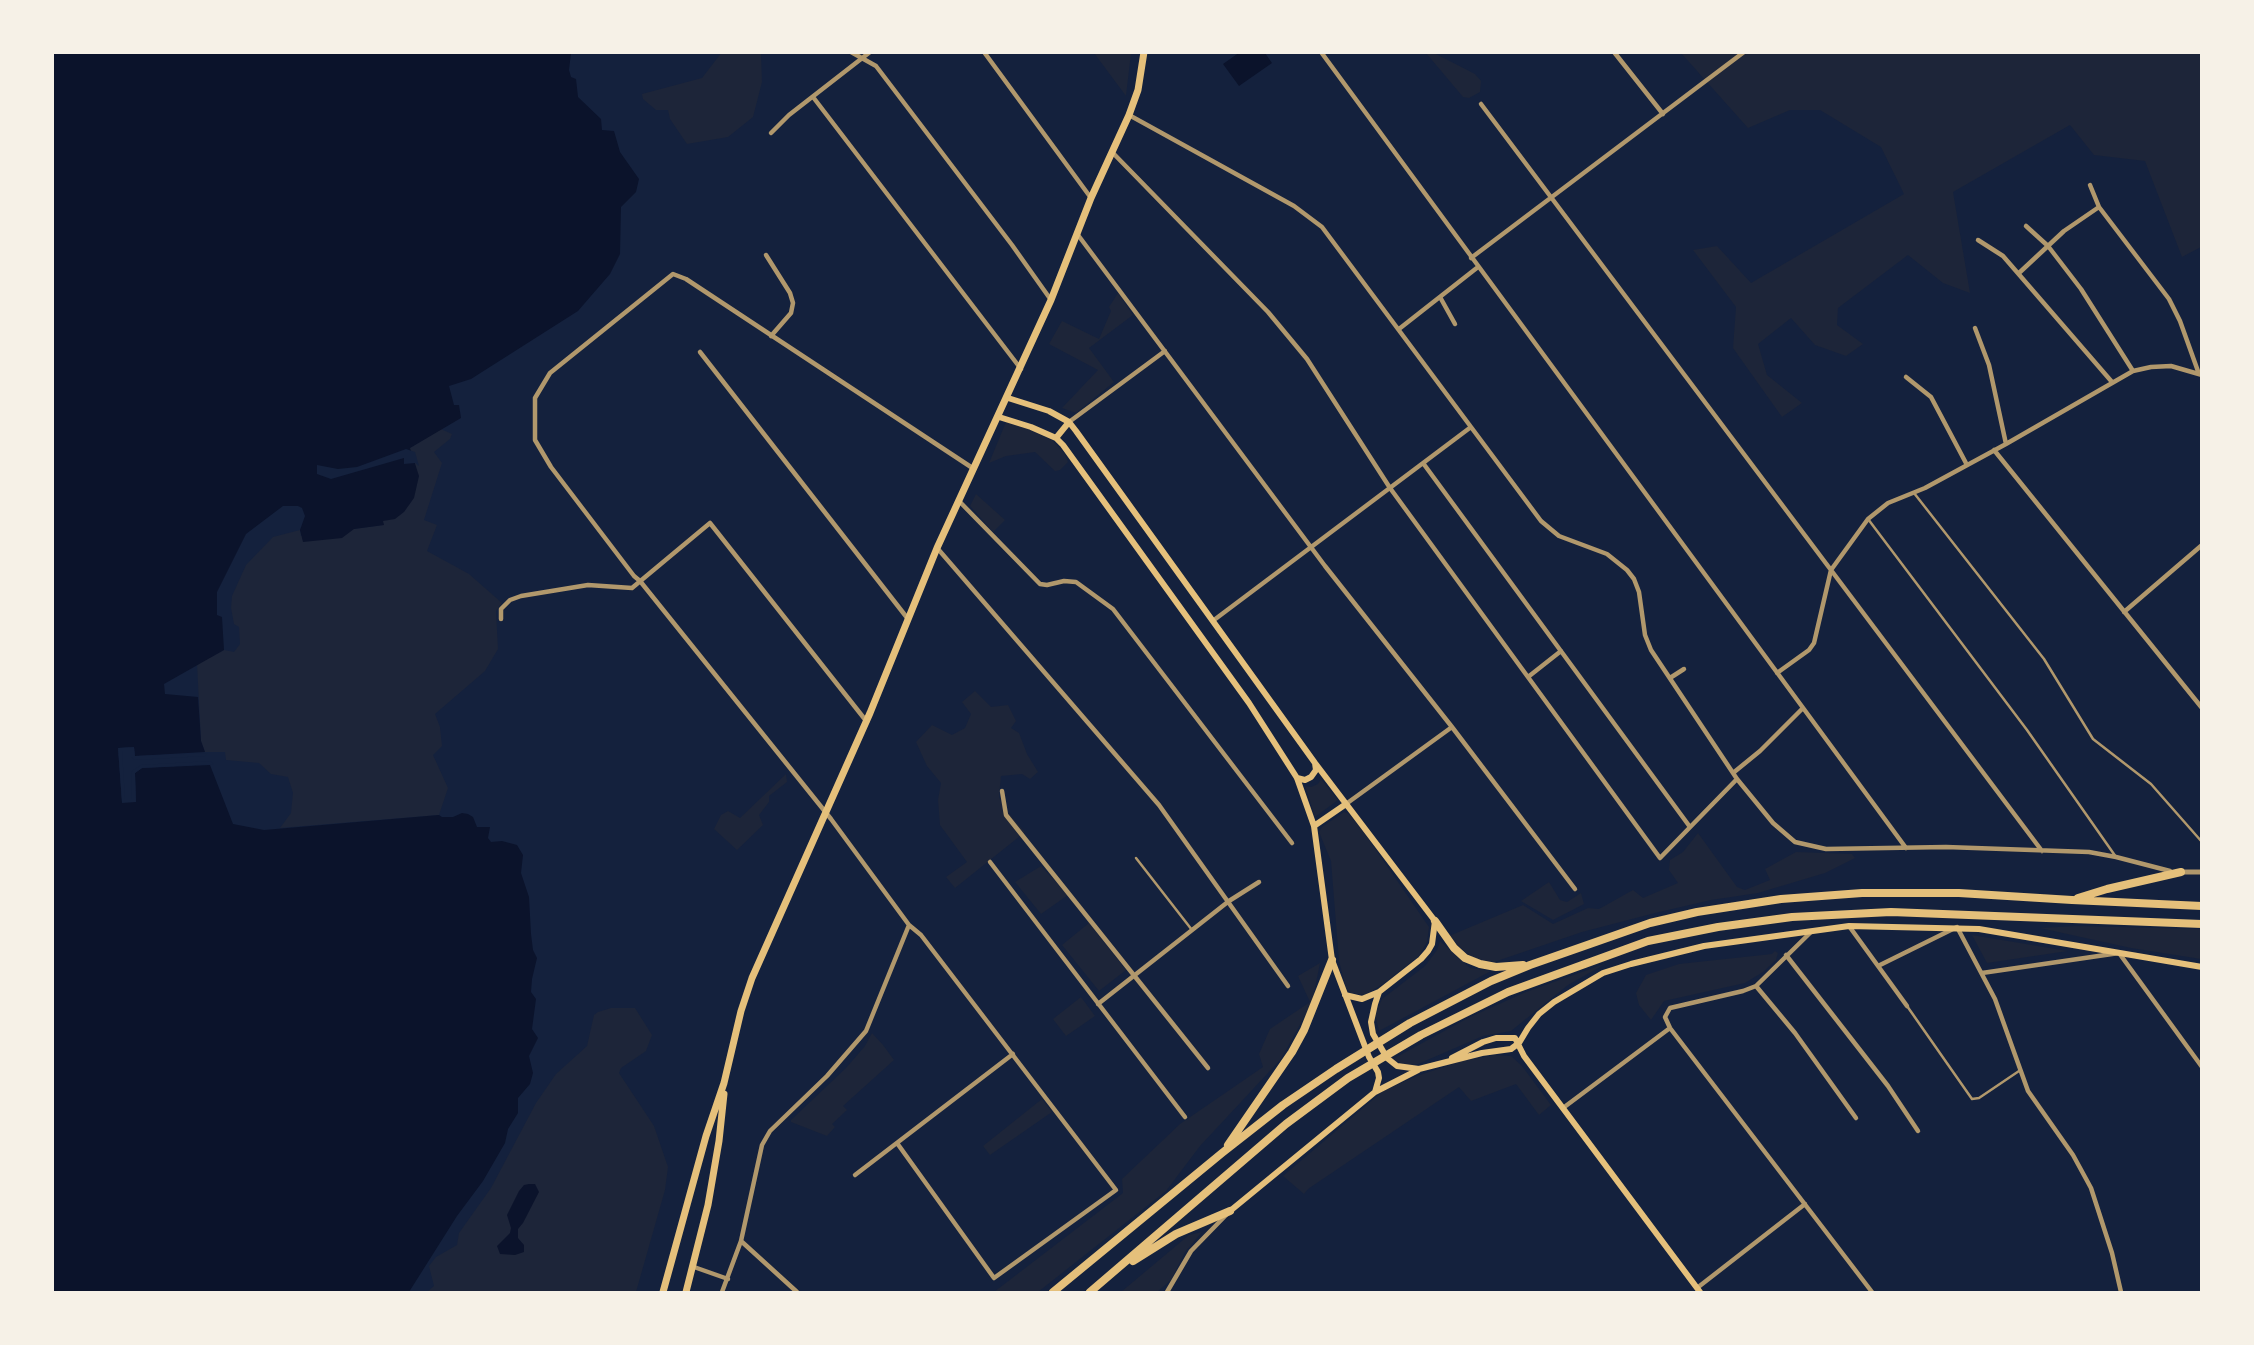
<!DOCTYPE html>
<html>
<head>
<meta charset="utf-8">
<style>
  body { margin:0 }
  #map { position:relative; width:2254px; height:1345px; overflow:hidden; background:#14213d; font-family:Figtree,sans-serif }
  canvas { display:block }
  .frame { position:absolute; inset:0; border:54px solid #f6f1e7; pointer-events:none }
</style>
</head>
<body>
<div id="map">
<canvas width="2254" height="1345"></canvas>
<div class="frame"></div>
</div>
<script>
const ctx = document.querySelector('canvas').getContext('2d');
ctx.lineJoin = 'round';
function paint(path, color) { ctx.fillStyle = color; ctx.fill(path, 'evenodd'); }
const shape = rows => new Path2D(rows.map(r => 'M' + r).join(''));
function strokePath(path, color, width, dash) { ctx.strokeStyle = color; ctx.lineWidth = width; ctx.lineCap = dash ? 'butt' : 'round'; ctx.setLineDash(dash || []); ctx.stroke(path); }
const green = shape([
  [722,52,761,53,762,82,753,117,728,137,687,144,670,119,668,110,656,110,643,99,642,94,702,78],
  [1094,53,1131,53,1126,96],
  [1426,53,1434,53,1475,74,1481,81,1480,92,1469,98,1463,97],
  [1681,53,2201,53,2201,247,2182,257,2145,161,2094,155,2070,125,1953,192,1970,293,1943,283,1908,255,1838,308,1837,325,1863,344,1846,356,1815,345,1791,318,1758,344,1767,375,1802,403,1782,417,1733,348,1736,307,1693,250,1717,246,1751,283,1904,194,1881,147,1820,110,1790,110,1748,128],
  [1118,293,1133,315,1089,348,1114,382,1076,413,1062,408,1098,370,1049,344,1062,321,1099,339,1111,311,1109,307],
  [1006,422,1028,429,1052,440,1065,454,1068,462,1060,470,1055,471,1035,452,1006,456,989,463],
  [441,429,452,434,450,439,434,452,442,463,424,520,437,525,427,551,469,574,502,603,496,611,498,649,485,671,435,714,440,727,442,746,433,755,448,788,439,815,280,828,291,813,293,793,288,777,271,774,259,763,226,760,225,752,205,752,201,741,197,664,224,650,234,652,240,644,239,627,234,624,231,608,232,596,246,565,273,537,300,530,301,536,383,525,382,521,410,448],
  [976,494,1005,520,993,532,970,506],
  [975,691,991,707,1008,705,1016,721,1011,728,1019,733,1027,754,1038,772,1030,779,1022,774,1001,776,999,797,1004,808,1025,832,955,888,946,877,967,862,940,825,938,800,941,783,927,766,916,742,932,725,952,735,965,728,971,714,962,702],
  [786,774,787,782,769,796,769,802,759,815,763,825,737,850,714,829,721,815,728,811,740,818],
  [1321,779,1338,800,1315,817,1305,786,1311,787,1318,784],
  [1344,812,1349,814,1365,834,1429,927,1427,942,1419,956,1383,984,1365,995,1351,993,1346,988,1339,961,1331,861,1319,832,1322,827],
  [1698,833,1737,887,1745,890,1770,880,1765,869,1796,852,1852,854,1855,858,1825,873,1758,893,1711,900,1655,913,1582,932,1494,962,1476,959,1465,952,1449,936,1523,905,1553,924,1588,908,1599,909,1633,890,1643,898,1678,883,1669,870,1670,860,1683,852],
  [1041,866,1068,895,1041,914,1015,882],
  [1549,882,1560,900,1567,902,1581,893,1584,904,1553,920,1521,901],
  [1089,923,1126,970,1099,991,1062,945],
  [2076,926,2201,929,2201,959,2131,948,2040,928],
  [1972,935,2068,951,1987,963],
  [1440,941,1470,968,1491,971,1379,1031,1375,1014,1382,999,1425,966,1437,950],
  [1775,951,1778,953,1776,960,1763,972,1745,983,1664,1001,1651,1020,1639,1005,1636,993,1646,975,1679,964,1772,954],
  [1320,963,1312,1003,1281,1059,1200,1146,1166,1191,1038,1292,994,1292,1123,1193,1122,1179,1180,1124,1263,1067,1259,1054,1270,1029,1310,1002,1298,976],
  [1607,963,1568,985,1511,1031,1483,1036,1418,1064,1407,1066,1393,1059,1470,1017,1526,992],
  [1081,997,1095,1016,1066,1036,1053,1019],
  [611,1008,635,1008,652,1035,646,1051,621,1068,619,1073,654,1126,668,1167,665,1190,636,1292,427,1292,434,1286,429,1266,436,1257,457,1245,459,1233,491,1188,536,1103,556,1074,587,1046,594,1015,598,1012],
  [872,1033,883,1045,894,1060,843,1106,847,1110,832,1124,835,1127,827,1136,791,1122,791,1120,846,1068,865,1046],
  [1495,1055,1511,1056,1522,1066,1551,1105,1539,1115,1516,1084,1471,1101,1459,1087,1308,1189,1304,1194,1283,1176,1383,1091,1417,1076,1462,1061],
  [1042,1099,1052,1112,990,1155,983,1146],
  [1202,1232,1185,1252,1171,1280,1157,1292,1121,1292,1189,1235]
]);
const water = shape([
  [1240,52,1265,53,1272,63,1239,86,1223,64],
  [52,53,571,53,569,70,571,77,576,79,578,97,601,119,602,130,614,131,620,152,639,179,636,192,621,207,620,254,610,274,578,311,471,379,449,386,454,405,459,405,461,418,410,448,419,476,414,498,404,512,395,519,383,521,384,525,354,529,342,538,303,542,300,530,305,516,302,508,298,506,283,506,246,534,217,592,217,615,222,617,224,650,164,684,165,694,198,697,201,741,205,752,135,756,134,747,118,748,122,802,136,802,135,773,142,768,210,765,233,824,264,830,439,815,442,817,453,817,462,813,468,814,473,817,477,827,490,827,488,838,491,842,502,841,517,845,523,855,521,873,529,897,531,934,533,950,537,958,532,979,531,992,536,999,532,1029,538,1038,529,1056,533,1073,530,1084,518,1098,518,1113,508,1129,505,1143,483,1181,457,1216,409,1292,53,1292],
  [529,1184,535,1184,539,1192,523,1223,518,1229,518,1238,524,1245,524,1252,515,1255,500,1254,497,1246,510,1233,511,1228,507,1215,519,1191,524,1185]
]);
const pier = shape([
  [406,449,415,452,419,466,415,463,404,464,404,458,331,479,317,474,317,465,338,469,357,467],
  [134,747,135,756,208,753,205,756,135,760,131,757,131,751,122,751,125,799,132,799,131,772,141,765,210,761,214,764,142,768,135,773,136,802,122,803,118,748]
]);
const service = shape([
  [1914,493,2044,659,2093,739,2151,784,2202,842],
  [1868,519,2027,730,2116,857],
  [1136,858,1192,930],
  [1907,1006,1972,1099,1979,1098,2019,1071]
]);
const minor = shape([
  [851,52,876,66,1012,245,1051,300],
  [984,52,1091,198],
  [1321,52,1906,848],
  [1614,52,1663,114],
  [813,97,1021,369],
  [1481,104,2042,851],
  [1129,115,1294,206,1322,227,1541,521,1559,536,1607,554,1627,570,1634,579,1639,592,1645,635,1651,650,1737,779,1773,823,1795,842,1826,849,1946,847,2089,852,2116,857,2170,871],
  [771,133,789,115,870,52],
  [1112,152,1268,312,1307,359,1390,488,1660,858,1737,779],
  [2090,185,2099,207,2169,299,2180,321,2199,374],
  [2026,226,2048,246,2081,289,2133,371],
  [1078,235,1325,566,1452,727,1575,889],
  [1978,240,2003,256,2112,382],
  [766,255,790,293,793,303,791,313,771,336],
  [1471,258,1744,52],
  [2019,273,2064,231,2099,207],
  [1440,297,1455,324],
  [1975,328,1989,365,2006,444],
  [1399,329,1478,267],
  [700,352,908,619],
  [1906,377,1931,397,1967,465],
  [1069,422,1165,351],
  [1994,450,2202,708],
  [1423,463,1690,827],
  [959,501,1040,584,1047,585,1064,581,1076,582,1113,609,1292,843],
  [938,549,1159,805,1288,986],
  [2124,612,2202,545],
  [501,619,501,609,510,600,521,596,588,585,632,588,710,523,867,722],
  [1214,620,1471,427],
  [1777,673,1809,650,1814,643,1831,570,1868,519,1888,503,1925,488,2006,444,2133,371,2151,367,2171,366,2202,375],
  [1528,677,1561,651],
  [1670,678,1684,669],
  [1733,773,1760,751,1803,708],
  [1002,791,1006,815,1208,1068],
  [1346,804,1452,727],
  [990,862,1185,1117],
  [1849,926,1907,1006],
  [1811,932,1756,986,1743,991,1670,1008,1665,1017,1670,1028,1872,1292],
  [1786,955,1888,1086,1918,1131],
  [1878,966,1957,927,1995,999,2028,1091,2073,1155,2091,1188,2112,1253,2121,1292],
  [1982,973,2119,953,2202,1067],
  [1756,986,1795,1033,1856,1118],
  [1098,1004,1229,901,1259,882],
  [1563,1108,1670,1028],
  [897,1143,994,1278,1116,1190,921,935,909,925],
  [855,1175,1013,1054],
  [741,1241,797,1292],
  [694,1267,728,1279],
  [1697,1288,1805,1204],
  [722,1292,741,1241,762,1145,770,1131,827,1076,866,1031,909,925,831,819,640,581,634,576,551,467,535,440,535,398,550,373,673,274,686,279,974,469],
  [1167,1292,1191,1251,1227,1214]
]);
const tertiary = shape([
  [2181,872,2202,872]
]);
const secondary = shape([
  [1008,398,1049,411,1069,422,1076,431,1315,763,1435,921,1432,944,1428,951,1421,959,1379,992,1375,1004,1371,1022,1373,1034,1387,1058,1397,1066,1419,1069,1482,1053,1511,1049,1519,1043,1528,1028,1539,1014,1554,1002,1603,973,1631,964,1704,946,1849,926,1979,929,2202,967],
  [999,417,1031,427,1056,438,1063,445,1249,703,1297,778,1314,826,1332,960,1369,1057,1378,1072,1379,1078,1375,1092],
  [1056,438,1069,422],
  [1297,778,1305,780,1311,777,1316,770,1315,763],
  [1314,826,1346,804],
  [1345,995,1362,999,1379,992],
  [1452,1058,1483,1042,1496,1038,1515,1038,1524,1056,1700,1292],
  [1230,1211,1375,1092,1418,1070]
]);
const primary = shape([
  [663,1292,706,1136,724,1083,741,1011,752,978,870,713,937,548,1051,300,1091,198,1129,115,1138,90,1144,52],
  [686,1292,708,1205,719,1141,724,1094]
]);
const motorway = shape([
  [2078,898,2107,889,2181,872],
  [1435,921,1454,948,1465,958,1480,964,1496,967,1523,965],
  [1228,1145,1292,1052,1304,1030,1332,960],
  [1133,1261,1176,1234,1230,1211],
  [1053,1292,1222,1153,1283,1105,1336,1069,1410,1023,1491,981,1530,965,1650,923,1697,912,1781,899,1862,893,1959,893,2072,900,2202,906],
  [1090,1292,1286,1124,1348,1078,1421,1035,1508,992,1648,941,1718,927,1792,917,1891,912,2202,924]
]);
paint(green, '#1d2539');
paint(water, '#0b132b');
paint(pier, '#14213d');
strokePath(service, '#b1986c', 2.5);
strokePath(minor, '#b1986c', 4.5);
strokePath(tertiary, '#b1986c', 5);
strokePath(secondary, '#e5c07b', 6);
strokePath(primary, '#e5c07b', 7);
strokePath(motorway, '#e5c07b', 8);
</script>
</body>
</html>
